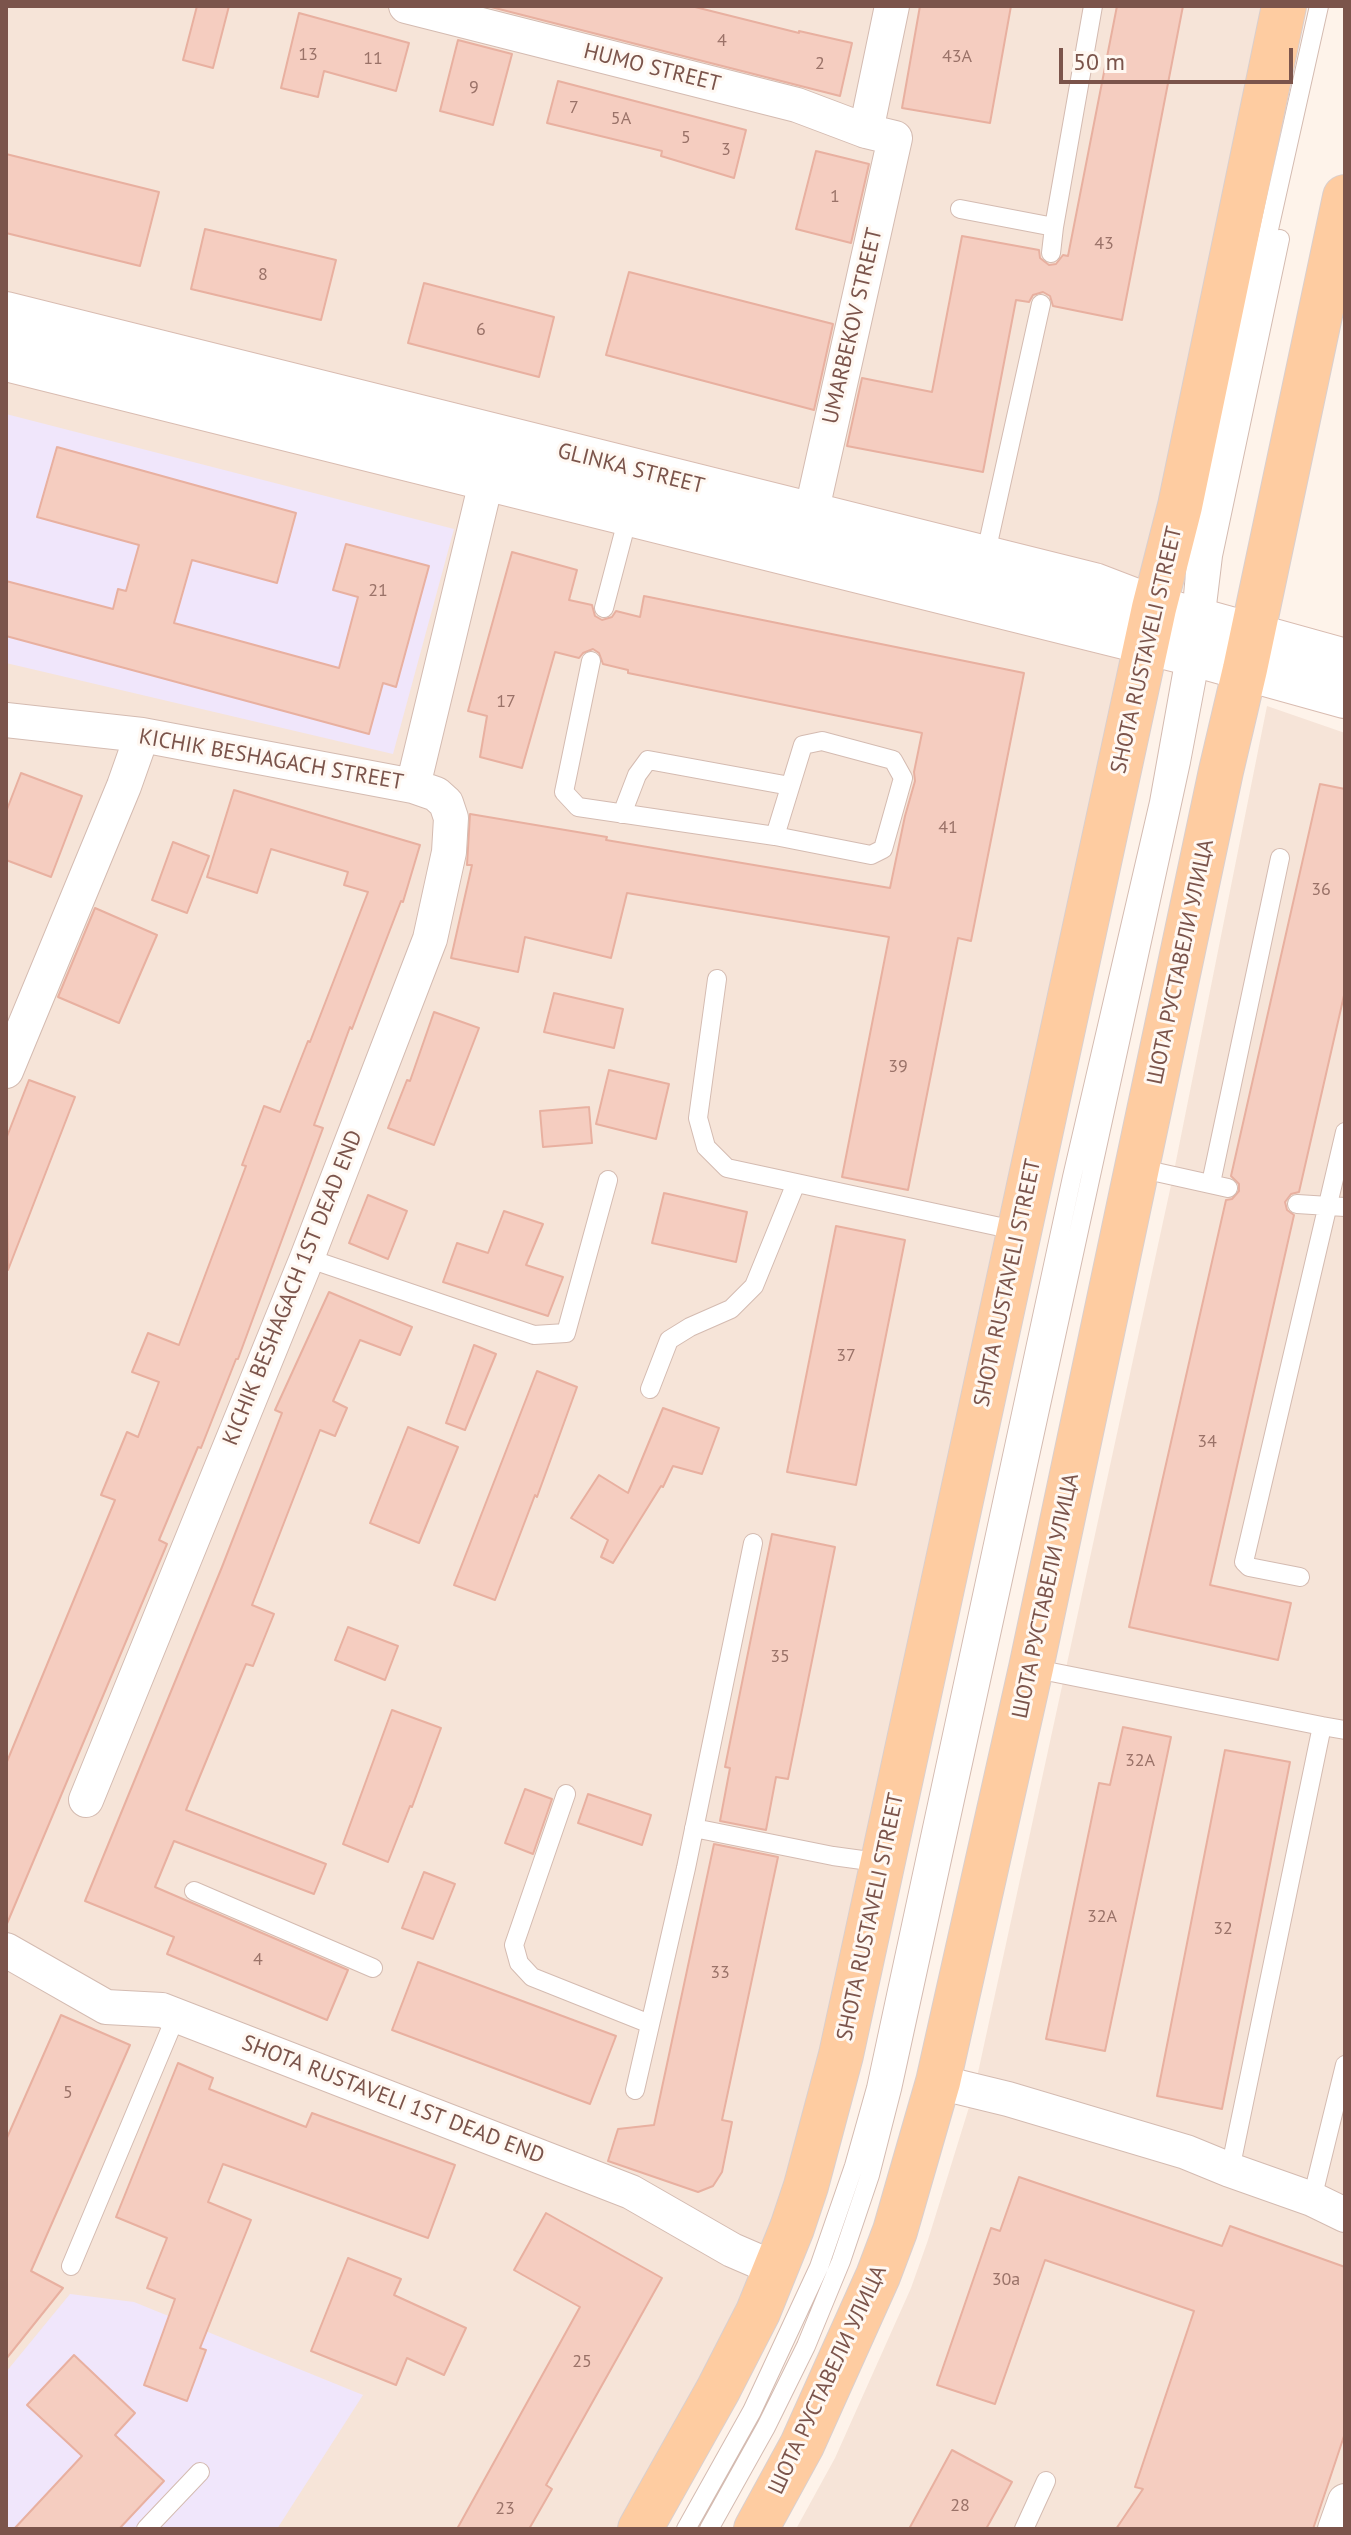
<!DOCTYPE html>
<html>
<head>
<meta charset="utf-8">
<style>
  body { margin:0 }
  #map { position:relative; width:1351px; height:2535px; overflow:hidden; background:#fef3ea; font-family:"PT Sans",sans-serif }
  canvas { display:block }
  .frame { position:absolute; inset:0; border:8px solid #7b544b; pointer-events:none }
  .scale { position:absolute; left:1059px; top:48px; width:234px; height:36px; box-sizing:border-box; border:4px solid #7b544b; border-top:0; padding-left:10px; font-size:24px; line-height:28px; white-space:nowrap; color:#7b544b; -webkit-text-stroke:6px #fff8f2; paint-order:stroke }
</style>
</head>
<body>
<div id="map">
<canvas width="1351" height="2535"></canvas>
<div class="frame"></div>
<div class="scale">50 m</div>
</div>
<script>
const ctx = document.querySelector('canvas').getContext('2d');
ctx.lineJoin = 'round';
function paint(path, color) { ctx.fillStyle = color; ctx.fill(path, 'evenodd'); }
const shape = rows => new Path2D(rows.map(r => 'M' + r).join(''));
function strokePath(path, color, width, dash) { ctx.strokeStyle = color; ctx.lineWidth = width; ctx.lineCap = dash ? 'butt' : 'round'; ctx.setLineDash(dash || []); ctx.stroke(path); }
function label(font, color, halo, rows, align = 'center') {
  ctx.font = font + ' "PT Sans",sans-serif'; ctx.lineWidth = 6; ctx.setLineDash([]); ctx.textBaseline = 'middle'; ctx.strokeStyle = halo; ctx.fillStyle = color; for (const [text, x, y, turn = 0] of rows) {
    ctx.save(); ctx.translate(x, y); ctx.rotate((+turn || 0) * Math.PI / 180); ctx.textAlign = isNaN(turn) ? turn : align; if (halo) ctx.strokeText(text, 0, 0); ctx.fillText(text, 0, 0); ctx.restore();
  }
}
const residential = shape([
  [6,6,1284,6,819,2143,640,2529,6,2529],
  [1267,706,1345,733,1345,2529,796,2529,835,2458,911,2288,928,2240,974,2091,1173,1176]
]);
const education = shape([
  [6,414,454,529,393,754,6,663],
  [70,2294,134,2302,363,2395,277,2529,6,2529,6,2372]
]);
const building = shape([
  [197,6,229,6,213,68,183,60,197,6],
  [487,6,691,6,799,33,799,31,852,43,840,96,487,6],
  [920,6,1011,6,990,123,902,108,920,6],
  [1117,6,1183,6,1122,320,1053,306,1050,296,1043,292,1033,295,1029,302,1016,300,983,472,847,446,862,378,932,392,962,236,1039,250,1040,258,1049,265,1056,264,1063,255,1068,256,1117,6],
  [299,13,409,43,396,91,324,71,318,97,281,88,299,13],
  [458,40,512,54,493,125,440,111,458,40],
  [558,81,746,130,734,178,661,156,662,151,547,123,558,81],
  [816,151,869,164,851,243,796,229,816,151],
  [6,154,159,192,140,266,6,233,6,154],
  [205,229,336,260,321,320,191,289,205,229],
  [629,272,833,324,814,410,606,355,629,272],
  [424,283,554,317,539,377,408,343,424,283],
  [57,447,296,513,277,583,192,560,174,623,339,668,358,597,333,590,346,544,429,566,396,687,383,683,369,734,6,636,6,581,113,609,118,589,126,591,139,545,37,517,57,447],
  [512,552,577,570,569,600,592,605,595,616,602,620,612,617,616,611,640,617,644,596,1024,673,971,941,958,938,908,1190,842,1177,889,937,627,893,611,958,525,937,518,972,451,958,472,865,467,865,470,814,607,837,606,840,890,888,905,816,915,781,914,772,922,733,628,673,628,670,603,664,599,653,593,649,583,653,579,658,555,652,522,768,480,757,487,716,468,711,512,552],
  [21,773,82,796,51,877,6,860,6,812,21,773],
  [1320,784,1345,789,1345,991,1299,1192,1291,1194,1285,1202,1287,1210,1294,1215,1210,1585,1291,1603,1278,1660,1129,1627,1226,1200,1232,1199,1239,1191,1239,1184,1231,1176,1320,784],
  [234,790,420,845,403,902,401,901,352,1029,350,1027,314,1125,323,1128,238,1359,236,1359,201,1448,198,1447,159,1540,167,1544,6,1926,6,1764,115,1500,101,1495,127,1432,138,1437,159,1382,132,1372,148,1333,179,1345,246,1166,242,1165,264,1106,280,1112,308,1041,310,1042,368,892,344,885,348,872,271,849,257,893,207,877,234,790],
  [173,842,209,856,187,913,152,900,173,842],
  [95,908,157,935,119,1023,58,997,95,908],
  [554,993,623,1009,614,1048,544,1032,554,993],
  [434,1012,479,1028,434,1145,388,1128,407,1080,410,1081,434,1012],
  [609,1070,669,1084,656,1139,596,1124,609,1070],
  [29,1080,75,1097,8,1270,6,1139,29,1080],
  [589,1107,592,1143,543,1147,540,1111,589,1107],
  [664,1193,747,1212,736,1262,652,1243,664,1193],
  [368,1195,407,1211,388,1259,349,1243,368,1195],
  [504,1211,543,1224,526,1265,563,1277,548,1316,443,1282,457,1243,488,1253,504,1211],
  [836,1226,905,1240,856,1485,787,1472,836,1226],
  [329,1292,412,1327,400,1355,360,1340,333,1401,347,1408,335,1436,320,1430,252,1605,274,1614,253,1666,246,1664,186,1810,326,1864,314,1894,174,1841,155,1887,348,1970,327,2020,167,1954,174,1937,85,1901,222,1567,282,1413,275,1410,329,1292],
  [474,1345,496,1354,465,1430,446,1423,474,1345],
  [537,1371,577,1387,537,1497,535,1495,495,1600,454,1585,537,1371],
  [663,1408,719,1428,702,1474,673,1466,663,1487,661,1486,613,1563,601,1557,608,1540,571,1518,599,1475,628,1493,663,1408],
  [408,1427,458,1447,419,1543,370,1523,408,1427],
  [772,1534,835,1547,788,1779,776,1777,766,1830,720,1821,730,1768,725,1767,772,1534],
  [348,1627,398,1646,385,1680,335,1660,348,1627],
  [392,1710,441,1728,412,1807,410,1806,388,1862,343,1844,392,1710],
  [1123,1727,1171,1737,1105,2051,1046,2039,1099,1783,1110,1785,1123,1727],
  [1225,1750,1290,1762,1222,2109,1157,2096,1225,1750],
  [525,1789,552,1799,533,1854,505,1843,525,1789],
  [588,1794,651,1815,642,1845,578,1823,588,1794],
  [714,1844,778,1857,722,2120,732,2122,722,2172,713,2186,698,2192,608,2161,618,2129,654,2125,714,1844],
  [424,1872,455,1884,433,1939,402,1928,424,1872],
  [418,1962,616,2036,590,2104,392,2030,418,1962],
  [61,2015,130,2045,31,2271,63,2288,6,2359,6,2140,61,2015],
  [178,2063,213,2078,209,2089,306,2127,312,2113,455,2165,428,2238,223,2164,208,2202,251,2220,200,2348,206,2350,187,2401,144,2385,175,2299,147,2288,167,2238,116,2217,178,2063],
  [1019,2177,1222,2246,1230,2226,1345,2267,1345,2433,1313,2529,1116,2529,1143,2489,1135,2487,1194,2311,1045,2260,995,2404,937,2385,991,2228,1000,2231,1019,2177],
  [546,2213,662,2278,546,2485,552,2489,529,2529,457,2529,580,2307,514,2270,546,2213],
  [348,2258,401,2279,394,2295,466,2328,444,2375,407,2358,396,2385,311,2351,348,2258],
  [74,2355,135,2413,115,2435,164,2481,119,2529,14,2529,82,2456,27,2405,74,2355],
  [952,2450,1012,2482,986,2529,909,2529,952,2450]
]);
const service = shape([
  [960,209,1054,227,1093,6],
  [1051,253,1054,227],
  [985,557,1041,304],
  [604,608,629,513],
  [1191,618,1197,551,1319,6],
  [1205,622,1213,556,1280,239],
  [591,661,564,792,578,807,775,836,871,855,883,849,903,778,893,760,822,741,803,745,775,836],
  [622,814,637,775,648,760,790,786],
  [717,979,698,1118,706,1147,727,1168,1019,1231],
  [1138,1168,1228,1188],
  [1211,1183,1280,858],
  [1297,1204,1345,1207],
  [307,1258,534,1335,566,1333,608,1180],
  [650,1389,669,1340,690,1327,731,1309,754,1286,796,1183],
  [1300,1577,1249,1567,1244,1562,1345,1132],
  [1031,1668,1322,1726],
  [566,1794,514,1945,519,1963,532,1977,650,2024],
  [694,1828,833,1856,884,1863],
  [194,1891,373,1968],
  [635,2090,686,1868,753,1543],
  [1230,2170,1322,1726,1345,1730],
  [1312,2199,1345,2065],
  [71,2266,176,2016],
  [146,2529,200,2472],
  [686,2529,752,2411,819,2267,854,2166,876,2088,1072,1177,1159,802,1186,651],
  [709,2529,766,2427,806,2346,841,2261,870,2175,892,2089,1181,762,1201,656],
  [1024,2529,1046,2481]
]);
const minor = shape([
  [406,6,797,105,866,131,895,138,811,514],
  [866,131,892,6],
  [6,720,142,735,413,786,487,478],
  [6,1071,124,786,142,735],
  [86,1800,307,1258,430,939,449,852,451,818,446,803,436,794,413,786],
  [6,1950,106,2007,162,2010,631,2192,732,2250,776,2269],
  [938,2082,1008,2099,1186,2152,1230,2170,1312,2199,1345,2215],
  [1335,2529,1345,2501]
]);
const secondary = shape([
  [6,314,1094,585,1154,608,1345,661],
  [6,359,1201,656,1345,696]
]);
const primary = shape([
  [640,2529,718,2390,758,2312,792,2228,806,2186,841,2055,1154,608,1180,506,1284,6],
  [756,2529,802,2445,878,2276,895,2231,938,2082,1031,1668,1221,771,1245,669,1345,197]
]);
const numberNames = [
  ["4",722,41],
  ["13",308,55],
  ["43A",957,57],
  ["11",373,59],
  ["2",820,64],
  ["9",474,88],
  ["7",574,108],
  ["5A",621,119],
  ["5",686,138],
  ["3",726,150],
  ["1",835,197],
  ["43",1104,244],
  ["8",263,275],
  ["6",481,330],
  ["21",378,591],
  ["17",506,702],
  ["41",948,828],
  ["36",1321,890],
  ["39",898,1067],
  ["37",846,1356],
  ["34",1207,1442],
  ["35",780,1657],
  ["32А",1140,1761],
  ["32A",1102,1917],
  ["32",1223,1929],
  ["4",258,1960],
  ["33",720,1973],
  ["5",68,2093],
  ["30а",1006,2280],
  ["25",582,2362],
  ["28",960,2506],
  ["23",505,2509]
];
const streetNames = [
  ["HUMO STREET",652,68,14],
  ["UMARBEKOV STREET",853,326,-77],
  ["GLINKA STREET",631,469,14],
  ["SHOTA RUSTAVELI STREET",1147,650,-77],
  ["KICHIK BESHAGACH STREET",271,760,10],
  ["ШОТА РУСТАВЕЛИ УЛИЦА",1181,962,-78],
  ["SHOTA RUSTAVELI STREET",1008,1283,-78],
  ["KICHIK BESHAGACH 1ST DEAD END",293,1288,-68],
  ["ШОТА РУСТАВЕЛИ УЛИЦА",1046,1596,-78],
  ["SHOTA RUSTAVELI STREET",871,1917,-78],
  ["SHOTA RUSTAVELI 1ST DEAD END",393,2100,21],
  ["ШОТА РУСТАВЕЛИ УЛИЦА",828,2380,-65]
];
paint(residential, '#f6e4d8');
paint(education, '#f0e6fb');
paint(building, '#f5cdc0');
strokePath(building, '#e8b0a0', 2);
strokePath(service, '#d4bbb1', 20);
strokePath(minor, '#d4bbb1', 36);
strokePath(secondary, '#d9bcb1', 46);
strokePath(primary, '#dacfcd', 46);
strokePath(service, '#fff', 18);
strokePath(minor, '#fff', 34);
strokePath(secondary, '#fff', 44);
strokePath(primary, '#fecca1', 44);
label('18px', '#9a7268', null, numberNames);
label('22px', '#7b544b', '#fff8f2', streetNames);
</script>
</body>
</html>
